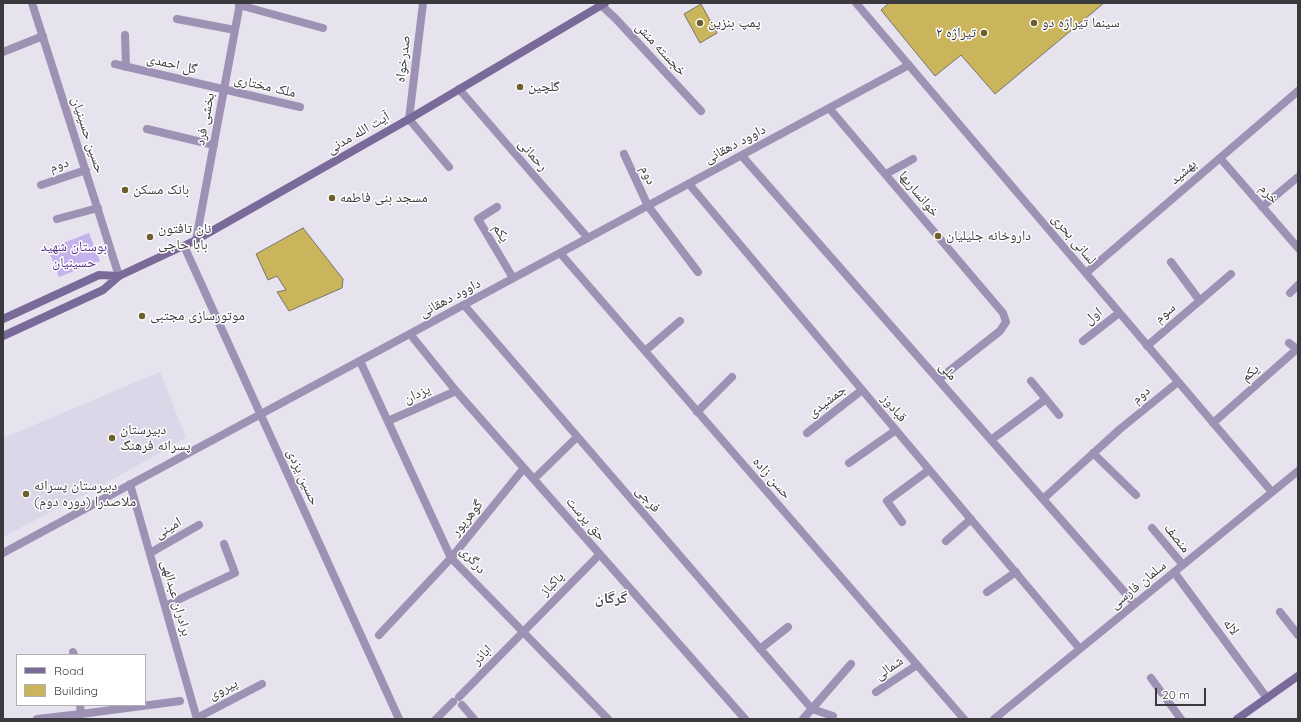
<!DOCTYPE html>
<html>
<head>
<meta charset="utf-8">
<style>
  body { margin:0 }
  #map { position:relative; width:1301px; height:722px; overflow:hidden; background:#e6e3ee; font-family:Quicksand,sans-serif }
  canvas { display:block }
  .frame { position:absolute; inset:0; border:4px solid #3a393d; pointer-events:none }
  .legend { position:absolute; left:16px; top:654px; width:130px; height:52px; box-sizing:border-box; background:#fff; border:1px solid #b0b0b1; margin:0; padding:5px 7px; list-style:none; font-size:12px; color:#3a393d }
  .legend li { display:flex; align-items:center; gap:8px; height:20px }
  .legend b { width:20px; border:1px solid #b0b0b1 }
  .scale { position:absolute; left:1155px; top:688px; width:51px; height:18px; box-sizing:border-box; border:2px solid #3a393d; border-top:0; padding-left:5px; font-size:12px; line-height:14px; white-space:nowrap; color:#3a393d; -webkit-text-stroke:3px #fff; paint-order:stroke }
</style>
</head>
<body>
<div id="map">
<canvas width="1301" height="722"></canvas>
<div class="frame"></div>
<ul class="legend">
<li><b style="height:5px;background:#7a6a9a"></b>Road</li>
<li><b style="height:11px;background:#cab45c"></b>Building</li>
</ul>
<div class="scale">20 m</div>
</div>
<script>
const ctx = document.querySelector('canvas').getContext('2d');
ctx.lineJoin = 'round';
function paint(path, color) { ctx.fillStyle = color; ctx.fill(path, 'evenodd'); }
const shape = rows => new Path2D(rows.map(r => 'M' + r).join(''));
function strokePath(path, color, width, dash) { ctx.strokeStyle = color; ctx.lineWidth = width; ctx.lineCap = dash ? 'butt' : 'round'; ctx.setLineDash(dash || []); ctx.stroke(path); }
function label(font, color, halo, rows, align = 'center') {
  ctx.font = font + ' Quicksand,"Noto Naskh Arabic",sans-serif'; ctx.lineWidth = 3; ctx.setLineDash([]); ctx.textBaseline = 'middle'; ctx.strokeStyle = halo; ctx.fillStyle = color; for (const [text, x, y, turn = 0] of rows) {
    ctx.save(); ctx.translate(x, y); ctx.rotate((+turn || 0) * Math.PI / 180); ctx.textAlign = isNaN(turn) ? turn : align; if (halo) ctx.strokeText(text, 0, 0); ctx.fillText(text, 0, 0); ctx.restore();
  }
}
const built = shape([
  [160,372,186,438,101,486,3,537,3,438]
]);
const green = shape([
  [89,233,100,261,59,277,48,249]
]);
const building = shape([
  [889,3,1104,3,995,94,961,55,935,76,881,10,889,3],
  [701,4,717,33,700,43,684,14,701,4],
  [303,228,343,279,342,288,289,311,277,292,286,290,277,276,268,280,256,254,303,228]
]);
const street = shape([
  [32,3,119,276],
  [423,3,409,119,449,167],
  [856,3,1272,492],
  [239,5,323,28],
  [601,5,616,19,701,111],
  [177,19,235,30],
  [125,35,126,67],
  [3,52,43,36],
  [115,64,300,107],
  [459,89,588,238],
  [829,108,1003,313,1006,322,1000,331,939,379],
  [147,129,214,145],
  [624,154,648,206,698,272],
  [742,156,1135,604],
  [1220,158,1298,248],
  [886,174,913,159],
  [689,184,1080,649],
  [41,185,86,170],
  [497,207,478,219,513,278],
  [1262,207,1298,177],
  [57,219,98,208],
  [196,240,240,3],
  [184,246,399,719],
  [560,253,964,719],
  [1171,262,1200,301],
  [1086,273,1298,91],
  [1290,293,1298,285],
  [464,305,812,709,833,716],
  [410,334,456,391,745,719],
  [1083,341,1119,313],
  [1147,346,1231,274],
  [645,351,680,321],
  [360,361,451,558,608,719],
  [1031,381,1059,415],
  [697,412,732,377],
  [388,421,456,391],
  [1213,423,1297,349,1289,343],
  [807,433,862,390],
  [991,440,1046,399],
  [1093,453,1136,495],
  [849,463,896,430],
  [534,479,577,437],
  [130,484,197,719],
  [1043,499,1120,429,1178,382],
  [902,522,887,501,929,470],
  [1152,528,1183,565],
  [946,541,971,519],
  [3,553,909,65],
  [150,553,199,525],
  [1174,572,1267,698],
  [987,592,1016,572],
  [165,606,235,573,224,544],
  [1280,612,1298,635],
  [379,635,451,558,524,468],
  [760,649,788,627],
  [73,652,74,655],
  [1151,678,1181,719],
  [876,692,917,665],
  [459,697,600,554],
  [80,705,81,714],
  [462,705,474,719],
  [197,718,262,684],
  [37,719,81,714,180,701],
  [436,719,453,702],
  [803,719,851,664],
  [994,719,1298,471]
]);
const secondary = shape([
  [3,319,99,275,119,276],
  [3,336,103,290,119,276,196,240,409,119,605,3],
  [1237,719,1298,676]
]);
const markers = [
  [700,23,4,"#6c5f2c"],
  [1034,23,4,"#6c5f2c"],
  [984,33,4,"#6c5f2c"],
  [520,87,4,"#6c5f2c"],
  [125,190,4,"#6c5f2c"],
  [332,198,4,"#6c5f2c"],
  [938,236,4,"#6c5f2c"],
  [150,237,4,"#6c5f2c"],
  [142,316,4,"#6c5f2c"],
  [112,438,4,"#6c5f2c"],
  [26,494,4,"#6c5f2c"]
];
const poiNames = [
  ["پمپ بنزین",708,23],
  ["سینما تیراژه دو",1042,23],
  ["تیراژه ۲",976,33,"right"],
  ["گلچین",528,87],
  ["بانک مسکن",133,190],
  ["مسجد بنی فاطمه",340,198],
  ["نان تافتون",158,229],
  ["بابا حاجی",158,245],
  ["داروخانه جلیلیان",946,236],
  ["موتورسازی مجتبی",150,316],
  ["دبیرستان",120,430],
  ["پسرانه فرهنگ",120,446],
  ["دبيرستان پسرانه",34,486],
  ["ملاصدرا (دوره دوم)",34,502]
];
const streetNames = [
  ["خجسته منش",661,49,47],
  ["صدرخواه",403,59,-83],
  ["گل احمدی",172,64,13],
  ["ملک مختاری",265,86,13],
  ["بخشی فرد",205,119,-79],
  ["آیت الله مدنی",358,133,-30],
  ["حسین حسینیان",88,135,72],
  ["داوود دهقانی",735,144,-28],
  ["رحمانی",533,155,49],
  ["دوم",59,165,-18],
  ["بهشید",1183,172,-41],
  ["دوم",648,175,66],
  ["خوانساریها",919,194,50],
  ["خرم",1269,194,49],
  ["یکم",501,233,59],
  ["لسانی بحری",1074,239,50],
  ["داوود دهقانی",450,298,-28],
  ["سوم",1165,313,-40],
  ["اول",1093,316,-38],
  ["ملی",948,371,49],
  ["یکم",1250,373,-42],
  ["یزدان",417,394,-24],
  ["دوم",1141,395,-39],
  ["جمشیدی",827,401,-37],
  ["قبادوز",894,408,50],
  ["حسین یزدی",303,477,66],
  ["حسن زاده",772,478,49],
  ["فرجی",648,499,49],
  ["گوهرپور",467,518,-51],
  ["حق پرست",586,519,49],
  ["امینی",168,528,-30],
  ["منصف",1177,538,51],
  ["درگری",473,560,49],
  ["پاکباز",552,584,-45],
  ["سلمان فارسی",1138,585,-39],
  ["برادران عبدالهی",176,598,74],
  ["لاله",1231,627,53],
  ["اباذر",482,655,-45],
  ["شمالی",889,668,-34],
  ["پیروی",223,689,-27]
];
const parkNames = [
  ["بوستان شهید",74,247],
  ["حسینیان",74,263]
];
const neighbourhoodNames = [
  ["گرگان",611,598]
];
paint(built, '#dcd7e8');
paint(green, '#c5b2ed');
paint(building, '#cab45c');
strokePath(building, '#77756b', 1);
strokePath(street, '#9d92b4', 8);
strokePath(secondary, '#7a6a9a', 8);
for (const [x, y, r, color] of markers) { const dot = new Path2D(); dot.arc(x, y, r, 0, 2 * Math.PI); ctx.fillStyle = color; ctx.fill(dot); strokePath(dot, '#fff', 1.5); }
label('14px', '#3a393d', '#fff', poiNames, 'left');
label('14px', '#3a393d', '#fff', streetNames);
label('14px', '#563089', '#fff', parkNames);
label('bold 15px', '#4a4750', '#fff', neighbourhoodNames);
</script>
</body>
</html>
